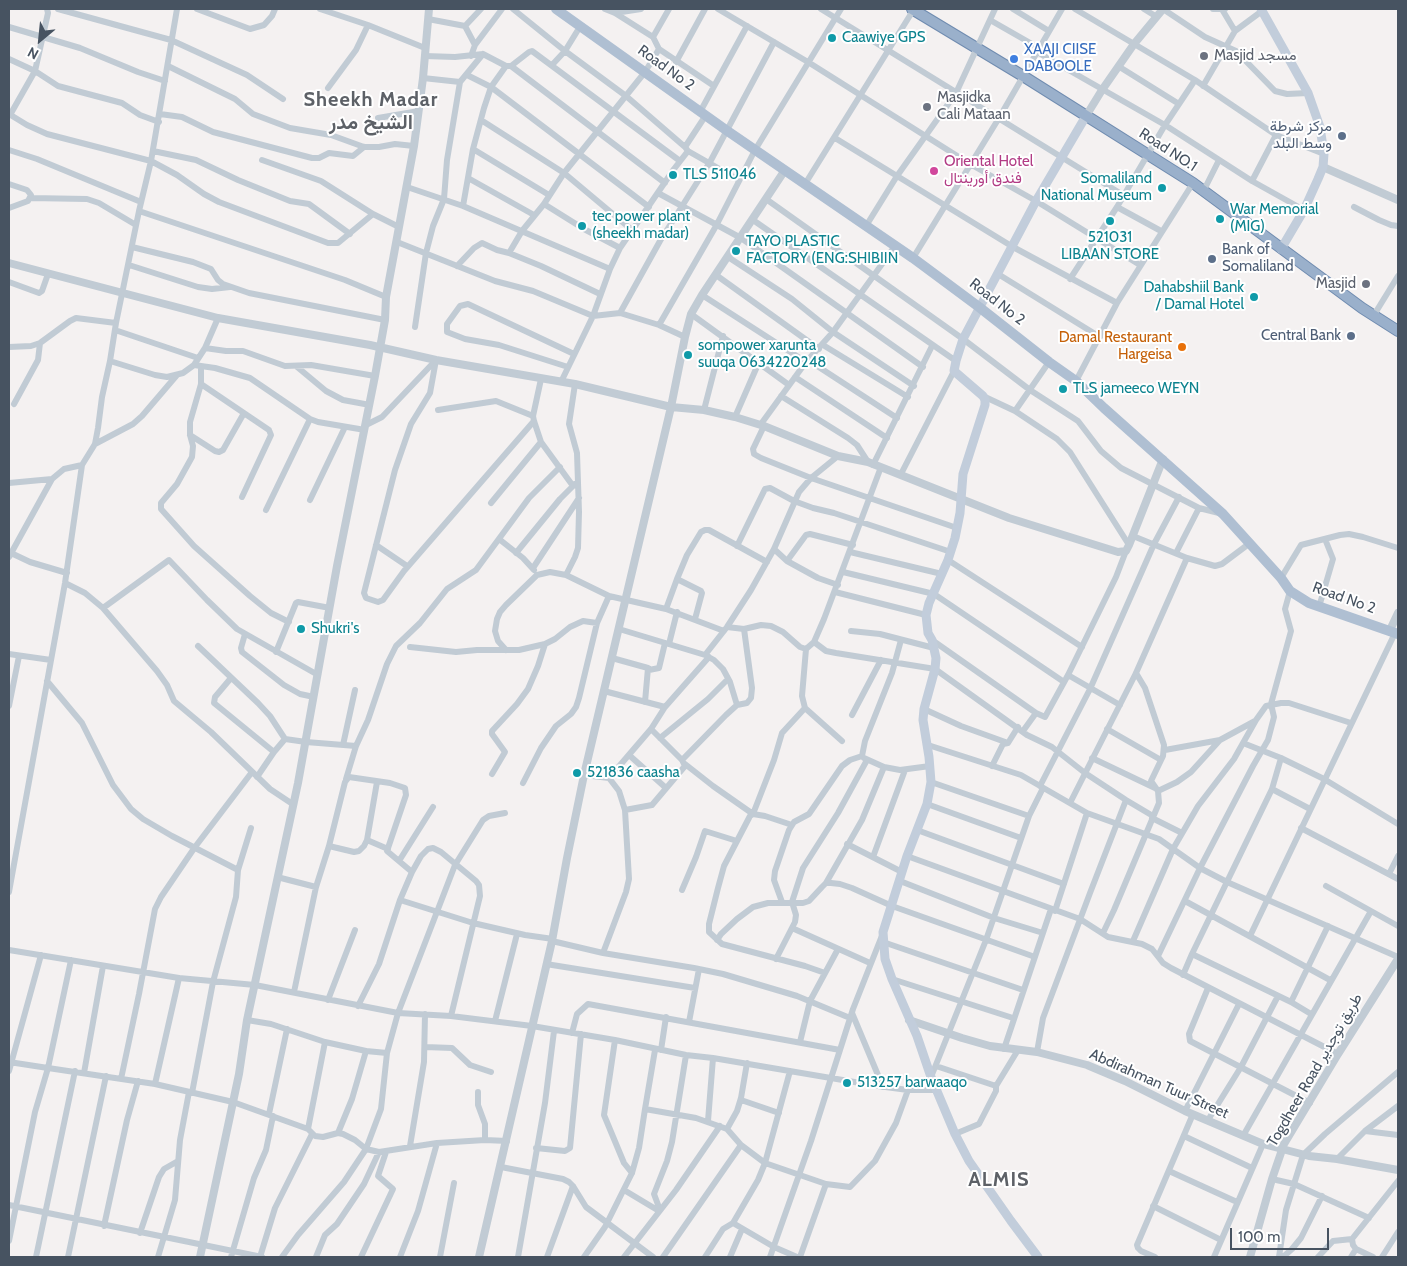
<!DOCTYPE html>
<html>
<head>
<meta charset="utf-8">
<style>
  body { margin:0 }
  #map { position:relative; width:1407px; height:1266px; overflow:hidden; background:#f4f1f1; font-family:Cabin,sans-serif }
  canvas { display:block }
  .frame { position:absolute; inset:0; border:10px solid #475361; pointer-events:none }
  .north { position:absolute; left:15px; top:15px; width:50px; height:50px; -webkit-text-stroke:4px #fff; paint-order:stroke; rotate:208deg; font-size:14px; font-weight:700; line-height:20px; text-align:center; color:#475361 }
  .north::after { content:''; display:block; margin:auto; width:18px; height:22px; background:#475361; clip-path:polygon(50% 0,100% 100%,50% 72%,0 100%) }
  .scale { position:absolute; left:1230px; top:1228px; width:99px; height:22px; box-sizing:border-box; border:2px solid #475361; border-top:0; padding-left:6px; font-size:15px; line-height:18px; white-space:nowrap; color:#475361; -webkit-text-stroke:4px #fff; paint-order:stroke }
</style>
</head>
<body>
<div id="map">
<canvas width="1407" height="1266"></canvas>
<div class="frame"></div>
<div class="north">N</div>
<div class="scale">100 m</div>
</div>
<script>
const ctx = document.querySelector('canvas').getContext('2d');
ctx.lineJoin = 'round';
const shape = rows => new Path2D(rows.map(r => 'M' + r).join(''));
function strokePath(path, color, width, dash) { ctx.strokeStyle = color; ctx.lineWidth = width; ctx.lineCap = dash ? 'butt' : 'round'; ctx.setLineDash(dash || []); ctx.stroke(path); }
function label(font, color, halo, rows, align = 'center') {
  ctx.font = font + ' Cabin,Vazirmatn,sans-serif'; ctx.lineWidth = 4; ctx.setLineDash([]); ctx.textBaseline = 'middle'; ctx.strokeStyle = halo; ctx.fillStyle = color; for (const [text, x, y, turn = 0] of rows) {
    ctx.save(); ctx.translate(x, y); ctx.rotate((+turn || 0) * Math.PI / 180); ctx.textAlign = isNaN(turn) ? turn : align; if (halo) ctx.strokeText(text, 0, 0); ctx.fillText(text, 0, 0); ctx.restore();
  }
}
const minor = shape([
  [58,9,171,40,247,75,283,99],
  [197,9,250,29,264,25,272,16,275,9],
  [320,9,368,25],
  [513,9,565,51,626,96,685,147,688,151,739,180],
  [605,9,615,13,653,37,659,49,714,86],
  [718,9,808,62,970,164,1036,201,1140,265],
  [821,9,1123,195],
  [1013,9,1049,31],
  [1075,9,1195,80,1276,135,1324,154],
  [1144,9,1157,17],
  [1163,9,1205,37,1236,51,1275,91,1287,94,1308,93],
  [1213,9,1225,9],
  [1223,11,1235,31],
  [615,13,641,9],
  [428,19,465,26],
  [990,20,1039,48],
  [465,26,481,9],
  [465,26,475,45],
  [9,27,80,48,138,72,165,81],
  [653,37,669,9],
  [1037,52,1165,125,1252,181,1304,210],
  [425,56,455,57,483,54,506,66,511,66,665,183],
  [471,56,475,45,502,9],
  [9,59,35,71,58,86,122,103,140,115,159,122],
  [676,62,705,9],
  [552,65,565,51,581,25],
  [168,66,235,99,253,114,290,128,331,135,364,147,379,147,395,144,414,146],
  [511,66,529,52,532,51,680,161],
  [1118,66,1179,104],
  [467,75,491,87,649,207],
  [423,78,460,82],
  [1203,86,1235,31,1262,11],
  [328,88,356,50,368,25,425,48],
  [700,112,747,26],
  [9,114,27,125,47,134,151,161,177,175,204,194,219,202,328,243,338,243,373,214,399,227],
  [160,114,182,117,213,132,312,158,319,158,329,153,353,156,364,147],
  [10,115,35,71,48,13,47,9],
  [378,118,419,111],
  [481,120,564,173,632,230],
  [835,138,1013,247,1117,303],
  [685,147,706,115],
  [473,149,549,195],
  [9,150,37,159,141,202],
  [153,151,196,160,238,180,290,201,309,204,350,234],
  [262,160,321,181,373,214],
  [468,178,534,215],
  [1252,181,1276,135],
  [9,184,27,190,31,195,28,201,9,208],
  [805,184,914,9],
  [407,187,463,206,610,269],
  [1204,190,1219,160],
  [658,193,741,238,923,367],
  [30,198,87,199,99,203,136,225],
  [766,199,963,339,1030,390,1078,421,1101,451,1121,468,1199,508,1219,513],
  [544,204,584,229,620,248],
  [463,206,473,149,484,108,491,87,506,66],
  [1117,207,1161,231],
  [1354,207,1379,220,1391,225,1398,226],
  [139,211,345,280,386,297],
  [753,220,956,361],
  [866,226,897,176,956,93,995,9],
  [397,242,495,281,533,291,593,316,620,313,659,325,685,337],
  [132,247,193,262,211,269,218,280,223,284,249,293,385,320],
  [509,253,522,231,544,204,564,173,645,72,659,49],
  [728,257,792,299,833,332,914,386],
  [913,258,999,118,1062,9],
  [129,265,198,287,212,289,230,287],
  [457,266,474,248,482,243,497,250,509,253,541,266,600,294],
  [998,274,1100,337],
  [716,275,819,349],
  [1070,279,1117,207,1165,125,1195,80],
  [9,282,39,293,42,291,48,274],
  [702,295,806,362],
  [620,313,660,241,710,162,774,42],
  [691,314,789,385],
  [1374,315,1398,276],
  [659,325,716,226,755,150,841,9],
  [415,327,426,253,433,226,444,199,447,160,460,82,483,54],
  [115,330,198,358],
  [823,345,908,397],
  [9,347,31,346,40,343,70,321,76,318,116,323],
  [205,348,226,351,243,351,285,366,311,365,375,376],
  [436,360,430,393,411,424,395,470,364,593,366,598,378,602,383,600,404,571,534,421],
  [808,360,897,418],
  [110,361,155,375,167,377,183,373,194,365,205,348,218,318],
  [194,365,215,368,250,378,310,419,318,422,365,430],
  [201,366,201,384,190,422,190,435,193,446,192,457,177,484,161,503,161,509,194,546,250,596,271,613,289,622],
  [296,366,326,391,343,400,370,405],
  [568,367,499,345,465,339,447,332,447,324,460,306,468,304,574,354],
  [795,377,887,438],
  [541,379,533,416,534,421,541,442,573,486],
  [1076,381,1117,303,1193,183],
  [561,382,593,316,610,269,620,248,674,169,688,151],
  [201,384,269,430,271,435,242,497],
  [781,396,848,438,857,445,868,462],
  [983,396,1015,411,1057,439,1070,452,1129,545],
  [14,404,38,360,40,343],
  [438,410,496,401,533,416],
  [704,410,723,336],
  [1015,411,1049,362],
  [735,417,759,362],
  [761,424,806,362,833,332,895,246],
  [366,425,382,417,436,360],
  [764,426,753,449,754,454,761,458,811,478,957,528],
  [190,435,215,451,219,452,223,450,244,413],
  [95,444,133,424,142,416,177,375],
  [873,465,932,346],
  [901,474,954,371],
  [9,483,52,479],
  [310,500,345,427],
  [491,503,541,442],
  [266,510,310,419],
  [1133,536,1187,558,1215,566,1222,564,1250,543],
  [499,539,523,558,534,570],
  [376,545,407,566],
  [737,546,765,489,770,488,794,501,813,508,834,513,951,552],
  [774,549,787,561,818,578,838,585],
  [850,552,942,574],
  [11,553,30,562,67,573],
  [516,553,560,499,575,484],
  [1176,553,1199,508],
  [9,557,52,479,64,469,82,465],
  [948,560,1082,647],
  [787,561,806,535,810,534,853,545],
  [533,568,579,498],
  [843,572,934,594,1064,682],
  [566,575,575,557,578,548,579,512,577,453,569,424,575,384],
  [1281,578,1301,545,1340,535,1349,534,1363,537,1398,548],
  [677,579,701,591,702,593,695,619],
  [65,583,85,593,103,608,157,671,167,685,174,701,211,732,270,789,294,805],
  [835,592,926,615],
  [1319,607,1333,559,1325,539],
  [103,608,169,560,207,600,237,629,318,675],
  [666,609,677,579,687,555,701,532,705,530,709,530,767,562],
  [727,627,744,629,761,625,771,626,783,632,800,647,806,649],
  [619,629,705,655,714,660,723,669,730,682,737,705],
  [851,631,880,634,934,648],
  [245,634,241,648,242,652,284,685,300,694,314,697],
  [932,640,1036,713,1045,717,1068,675,1116,577,1126,551],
  [814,642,826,651,836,653,935,669,1027,735,1052,747,1085,773,1126,800,1153,816],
  [669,644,677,612],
  [198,646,258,703,270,716,285,739],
  [410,647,456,652,477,650,519,650,545,644,555,639,570,627,583,621,597,623],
  [506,650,498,641,495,631,497,619,500,612,506,605,537,575,550,572,566,575,609,596,666,609,724,631],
  [276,652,296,603,298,602,330,608],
  [9,654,51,660],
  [705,655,727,627,751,590,774,549,799,492,811,478,838,456],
  [612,658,648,668,645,702],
  [649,670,659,668,665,643],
  [1068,675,1120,705],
  [231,678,215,697,214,703,274,752],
  [47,681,82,723,113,785,131,809,143,819,172,836,238,870],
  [604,691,665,707],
  [9,706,19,656],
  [924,709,961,726,1008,743],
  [852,715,881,660],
  [1107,729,1161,760],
  [1023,731,1036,713],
  [660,738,708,699,728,679],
  [842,741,805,708,802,696,806,649,814,642,824,619,881,467],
  [1243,743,1281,758,1324,779,1398,824],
  [343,745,355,690],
  [928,745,1021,775,1087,813,1159,839,1200,868,1227,882,1398,957],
  [1165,750,1220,740],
  [629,755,666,788],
  [862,756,865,741,892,673,901,640],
  [864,758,884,767,900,770,930,766],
  [1092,758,1155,788],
  [682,760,726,715,737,705,747,703,751,698,752,688,744,629],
  [685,764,713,786,753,814,774,760,782,733,805,708],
  [992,766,1003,744,1008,743,1018,727],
  [492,774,505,752,492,734,492,731,517,704,528,689,538,666,545,644],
  [584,775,609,778,651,729,665,707,709,657],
  [257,777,274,752,285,739,306,742,356,746],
  [346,779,356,746,368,720,387,664,396,646,420,623,447,589,476,570,529,498,560,467],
  [931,782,1029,816],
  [523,783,541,748,556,726,571,714,576,707,579,698,597,623,609,596],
  [1040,786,1090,689,1154,544,1179,497],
  [1272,789,1310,809],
  [1158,791,1177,782,1191,772,1220,740,1255,721],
  [1070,803,1136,673,1187,558],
  [927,804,1021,838],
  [625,810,652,805,685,766,682,760,651,729],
  [1152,818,1182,833],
  [792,825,765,816,753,814,750,816,724,866,718,888,709,924,709,932,722,944,805,966,825,973],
  [1301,828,1398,879],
  [917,830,1064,884],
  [367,840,388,849],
  [847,844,902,872],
  [329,846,354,852,359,851,364,846,367,840,377,782],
  [907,856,1080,919,1108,937,1142,944,1152,949,1163,963,1171,968,1338,1054],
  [873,857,905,770],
  [399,861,433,807],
  [1389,874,1398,856],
  [277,877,316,887,294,992],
  [900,881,994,918,1043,933],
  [826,883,862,820,884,767],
  [1326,886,1398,926],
  [316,887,329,846,345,782,349,777,390,783,405,788,406,795,387,851,412,872],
  [682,890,696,857,705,831,737,841],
  [9,892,65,583,82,465,95,444,98,428,102,397,110,361,116,323,139,211,151,161,177,9],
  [400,900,412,872,421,856,428,849,433,848,441,852,476,881,479,885,480,896,451,1016],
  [1185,901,1330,980],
  [782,902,774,880,775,871,789,830,794,822,809,814,842,766,850,760,862,756],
  [1055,911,1087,813],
  [792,928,870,963],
  [1103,933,1114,910,1159,803,1158,791,1151,781,1163,756,1164,745,1145,688,1136,673],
  [1250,936,1395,633],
  [717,940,721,934,737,919,753,907,768,903,803,903,809,901,822,887,826,883,831,883,840,884,852,888,892,906,1035,957],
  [552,941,603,953,694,968,723,974,797,996,850,1018],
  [1133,941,1173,849,1198,806,1234,759,1256,720,1266,706,1281,703,1289,703,1351,723],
  [883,942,1023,990],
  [9,950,179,978,255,985,398,1013,451,1016,532,1026,615,1040,686,1055,713,1058,878,1086,908,1090,937,1090],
  [603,953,626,892,629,879,625,810,619,791,609,778],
  [1192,954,1291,1002,1311,1014],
  [1158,956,1200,868,1253,766,1268,740,1274,717,1271,704,1291,631,1285,609,1290,591],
  [776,959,795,922,796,915,792,902,803,868,838,813,867,760],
  [546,964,695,988],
  [1183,975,1192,954,1272,789,1281,758],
  [892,979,1013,1018],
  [1208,988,1189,1034,1190,1041,1310,1103],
  [328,1000,355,930],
  [1291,1002,1328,926],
  [358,1006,379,964,400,900,473,923,525,935,553,939],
  [852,1013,883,1087],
  [247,1020,271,1024,325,1042,366,1051,387,1053],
  [495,1021,517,934],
  [689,1022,699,969],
  [572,1033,577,1014,588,1004,840,1050],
  [615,1040,604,1115,624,1163,632,1173],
  [800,1042,810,1001,838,949],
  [425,1047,452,1048,470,1065,491,1072],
  [1004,1049,1051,909],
  [655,1050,645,1109,696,1118,727,1129,741,1145,765,1163,826,1184,850,1187,875,1161,896,1123,908,1090],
  [661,1050,666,1017],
  [1037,1052,1043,1018,1090,893,1126,800],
  [9,1062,48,1068,71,960],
  [936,1066,996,1086],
  [9,1071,41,955],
  [84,1073,103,966],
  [931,1077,986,940,1029,816,1043,788],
  [121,1079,139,994,155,909,161,897,195,847,252,772],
  [155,1084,179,978],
  [478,1092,478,1105,485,1124,485,1140],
  [192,1093,213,982,236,897,238,870,251,828],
  [741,1100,779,1113],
  [1185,1111,1239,1004],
  [269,1114,287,1029],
  [1208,1120,1241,1067,1278,996],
  [708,1121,713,1058],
  [308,1129,325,1042],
  [727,1129,737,1111,741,1098,747,1063],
  [1365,1131,1398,1135],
  [338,1133,352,1099,366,1051],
  [955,1134,979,1124,996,1091,996,1086,1018,1050],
  [1184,1136,1252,1168],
  [1243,1136,1371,911],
  [410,1146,424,1062,425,1014],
  [536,1148,565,1151,570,1148,581,1034],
  [1337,1159,1365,1131,1398,1106],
  [501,1167,563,1179,569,1182,573,1186,586,1207,653,1257],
  [1169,1171,1237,1202],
  [1272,1179,1294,1184,1369,1218],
  [624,1190,659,1211],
  [9,1205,262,1257],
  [1153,1206,1221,1240],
  [660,1210,654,1194,667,1161,672,1142,686,1055],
  [733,1223,774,1247,797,1257],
  [104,1226,127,1120,138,1081],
  [140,1233,159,1177,164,1169,178,1161],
  [9,1241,35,1112,48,1068,155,1084,233,1102,308,1129,315,1136,323,1137,338,1133,343,1134,355,1140,366,1149,379,1152,437,1143,485,1140,507,1141],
  [36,1257,75,1071],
  [68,1257,106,1076],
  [158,1257,175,1200,180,1140,189,1092],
  [231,1257,254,1178,266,1150,273,1116],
  [260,1257,275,1208,312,1134],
  [282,1257,298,1235,344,1182,366,1149,381,1109,387,1053,398,1013,455,865,483,820,489,816,505,813],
  [316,1257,325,1235,337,1224,364,1184,379,1152],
  [361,1257,393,1189,378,1176,386,1152],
  [400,1257,418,1211,437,1143],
  [440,1257,454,1183],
  [518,1257,545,1103,554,1031],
  [547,1257,573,1186],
  [584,1257,605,1227,632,1173,639,1148,645,1109],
  [624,1257,676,1190,720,1126],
  [663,1257,741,1145],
  [705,1257,723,1229,733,1223,758,1180,765,1163,790,1071],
  [730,1257,742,1229],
  [770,1257,811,1141,853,1009,883,933],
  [800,1257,826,1184],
  [1155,1257,1141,1251,1138,1248,1137,1245,1193,1114],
  [1214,1257,1263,1144],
  [1279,1257,1286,1210,1303,1155,1325,1134,1398,1072],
  [1283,1257,1292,1249,1301,1238,1322,1196],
  [1318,1257,1333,1241,1352,1239],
  [1351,1257,1356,1249],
  [1373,1257,1356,1249,1353,1245,1352,1239,1398,1181],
  [1382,1257,1398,1232]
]);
const tertiary = shape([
  [1086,116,1102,90,1134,44,1163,9],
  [1323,167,1398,200],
  [9,263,218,318,370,345,436,360,575,384,671,407,704,410,735,417,764,426,838,456,868,462,1009,518,1118,552,1126,551,1129,545,1163,459],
  [1390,630,1398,613],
  [909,1020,962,1038,990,1046,1037,1052,1087,1065,1125,1081,1185,1111,1263,1144,1309,1156,1337,1159,1398,1170],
  [200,1257,239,1074,247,1020,298,783,337,566,375,376,385,320,386,297,414,146,423,78,429,9],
  [479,1257,552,941,567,858,584,775,671,407,685,337,691,314,702,295,785,170],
  [1250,1257,1272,1179,1284,1144,1338,1054,1398,959]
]);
const secondary = shape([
  [1261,9,1308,93,1320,127,1324,154,1323,167,1318,179,1304,210,1281,249],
  [1038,1257,1011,1221,969,1161,955,1134,931,1077,917,1036,892,979,885,959,883,932,907,856,927,804,931,782,929,757,923,720,924,709,935,669,936,658,932,640,928,633,926,615,929,603,948,560,955,538,960,513,963,474,985,405,985,400,983,396,954,371,956,361,963,339,1036,201,1086,116]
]);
const primary = shape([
  [556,9,726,130,913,258,979,307,1049,362,1076,381,1104,408,1223,514,1281,578,1290,591,1309,603,1398,634]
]);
const trunk = shape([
  [912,9,1023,76,1193,183,1362,308,1398,331]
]);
const markers = [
  [832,38,5,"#0f9aa8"],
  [1204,56,5,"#6b7280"],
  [1014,59,5,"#3f7fe0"],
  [927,107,5,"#6b7280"],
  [1342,136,5,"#5c6f8a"],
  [934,171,5,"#d1479c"],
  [673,175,5,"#0f9aa8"],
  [1162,188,5,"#0f9aa8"],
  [1220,219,5,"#0f9aa8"],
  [1110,221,5,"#0f9aa8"],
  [582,226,5,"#0f9aa8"],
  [736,251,5,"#0f9aa8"],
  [1212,259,5,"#5c6f8a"],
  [1366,284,5,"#6b7280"],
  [1254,297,5,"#0f9aa8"],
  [1351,336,5,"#5c6f8a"],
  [1182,347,5,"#e8710a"],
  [688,355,5,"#0f9aa8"],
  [1063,389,5,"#0f9aa8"],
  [301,629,5,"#0f9aa8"],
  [577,773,5,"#0f9aa8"],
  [847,1083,5,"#0f9aa8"]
];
const cultureNames = [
  ["Caawiye GPS",842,38],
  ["TLS 511046",683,175],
  ["Somaliland",1152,179,"right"],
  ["National Museum",1152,196,"right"],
  ["War Memorial",1230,210],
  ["(MIG)",1230,227],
  ["tec power plant",592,217],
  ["(sheekh madar)",592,234],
  ["521031",1110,238,"center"],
  ["LIBAAN STORE",1110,255,"center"],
  ["TAYO PLASTIC",746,242],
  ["FACTORY (ENG:SHIBIIN",746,259],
  ["Dahabshiil Bank",1244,288,"right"],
  ["/ Damal Hotel",1244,305,"right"],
  ["sompower xarunta",698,346],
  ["suuqa 0634220248",698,363],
  ["TLS jameeco WEYN",1073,389],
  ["Shukri's",311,629],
  ["521836 caasha",587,773],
  ["513257 barwaaqo",857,1083]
];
const shopNames = [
  ["XAAJI CIISE",1024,50],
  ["DABOOLE",1024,67]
];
const worshipNames = [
  ["Masjid مسجد",1214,56],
  ["Masjidka",937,98],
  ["Cali Mataan",937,115],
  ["Masjid",1356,284,"right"]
];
const streetNames = [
  ["Road No 2",666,68,36],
  ["Road NO.1",1168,150,33],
  ["Road No 2",997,302,38],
  ["Road No 2",1344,598,20],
  ["Togdheer Road طريق توجدير",1315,1070,-60],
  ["Abdirahman Tuur Street",1159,1084,24]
];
const serviceNames = [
  ["مركز شرطة",1332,127],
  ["وسط البلد",1332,144],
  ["Bank of",1222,250,"left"],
  ["Somaliland",1222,267,"left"],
  ["Central Bank",1341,336]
];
const hotelNames = [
  ["Oriental Hotel",944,162],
  ["فندق أورينتال",944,179]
];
const foodNames = [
  ["Damal Restaurant",1172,338],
  ["Hargeisa",1172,355]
];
const districtNames = [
  ["Sheekh Madar",371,100],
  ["الشيخ مدر",371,123],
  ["ALMIS",999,1180]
];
strokePath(trunk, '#708cb0', 12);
strokePath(minor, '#c1cbd4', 6);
strokePath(tertiary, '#c1cbd4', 8);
strokePath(secondary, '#c2cddb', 9);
strokePath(primary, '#afbfd2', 10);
strokePath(trunk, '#9ab0cb', 10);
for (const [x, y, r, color] of markers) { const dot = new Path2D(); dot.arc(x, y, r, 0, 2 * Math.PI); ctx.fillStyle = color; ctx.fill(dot); strokePath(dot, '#fff', 2); }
label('15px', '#0d838f', '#fff', cultureNames, 'left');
label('15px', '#366cbe', '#fff', shopNames, 'left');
label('15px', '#5b616d', '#fff', worshipNames, 'left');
label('15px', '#475361', '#fff', streetNames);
label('15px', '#4e5e75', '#fff', serviceNames, 'right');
label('15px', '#b23c85', '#fff', hotelNames, 'left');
label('15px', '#c56008', '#fff', foodNames, 'right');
ctx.letterSpacing = '1px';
label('bold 20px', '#5d6167', '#fff', districtNames);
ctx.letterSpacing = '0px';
</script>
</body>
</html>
